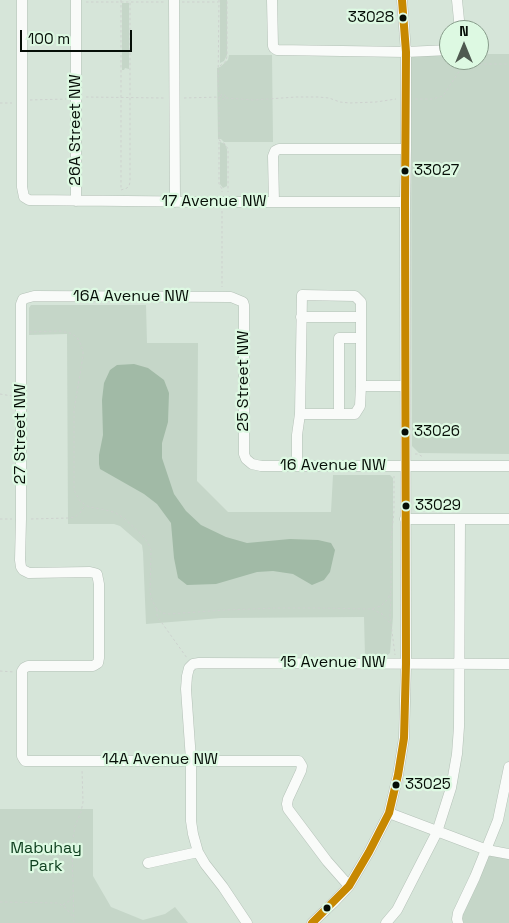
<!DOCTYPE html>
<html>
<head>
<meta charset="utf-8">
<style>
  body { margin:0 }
  #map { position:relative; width:509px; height:923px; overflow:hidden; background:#d6e5d9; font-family:"Space Grotesk",sans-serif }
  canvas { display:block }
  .north { position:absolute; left:439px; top:20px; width:50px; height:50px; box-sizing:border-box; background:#ddf9e2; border:1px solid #879b8a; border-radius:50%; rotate:0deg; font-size:14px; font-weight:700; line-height:20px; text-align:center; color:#060e07 }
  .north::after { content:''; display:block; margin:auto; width:18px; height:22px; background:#4f5950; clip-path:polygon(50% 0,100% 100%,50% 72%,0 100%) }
  .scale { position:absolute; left:20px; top:30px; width:112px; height:22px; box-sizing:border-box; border:2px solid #060e07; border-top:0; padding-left:6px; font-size:15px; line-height:18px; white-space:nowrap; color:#060e07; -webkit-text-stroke:4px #ddf9e2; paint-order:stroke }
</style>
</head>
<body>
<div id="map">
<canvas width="509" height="923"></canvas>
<div class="north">N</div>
<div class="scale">100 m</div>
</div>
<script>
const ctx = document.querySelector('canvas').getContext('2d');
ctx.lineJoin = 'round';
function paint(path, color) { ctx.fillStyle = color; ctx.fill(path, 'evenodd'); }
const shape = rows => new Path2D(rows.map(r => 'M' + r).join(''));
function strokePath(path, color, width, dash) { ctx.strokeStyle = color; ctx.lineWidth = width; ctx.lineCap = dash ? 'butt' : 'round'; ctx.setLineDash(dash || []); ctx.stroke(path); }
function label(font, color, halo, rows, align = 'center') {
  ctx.font = font + ' "Space Grotesk",sans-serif'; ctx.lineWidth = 4.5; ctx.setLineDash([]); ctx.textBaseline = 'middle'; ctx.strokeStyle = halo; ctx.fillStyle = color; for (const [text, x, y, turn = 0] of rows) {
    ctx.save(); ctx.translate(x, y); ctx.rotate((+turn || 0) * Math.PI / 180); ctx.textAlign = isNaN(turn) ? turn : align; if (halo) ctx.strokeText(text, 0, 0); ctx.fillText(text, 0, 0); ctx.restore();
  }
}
const green = shape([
  [220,0,227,0,227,55,224,61,220,63],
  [122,3,129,3,129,69,125,68,124,70,122,70],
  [411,54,449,54,449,60,479,60,479,54,509,54,509,454,419,453,412,446],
  [229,55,272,55,273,142,224,142,221,139,218,139,217,68,220,67,228,60],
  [220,142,225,144,227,149,227,186,223,188,220,184],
  [31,305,146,305,147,343,198,343,197,481,228,512,331,512,333,475,390,475,393,478,393,617,390,653,385,657,365,656,364,617,221,618,146,624,143,552,142,545,120,526,114,524,68,524,67,334,29,335,29,308],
  [0,809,93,809,93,876,111,907,143,920,165,914,175,907,188,923,0,923],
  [487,855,491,855,509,857,509,923,464,923,461,919]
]);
const water = shape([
  [134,364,148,368,164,380,169,393,168,422,162,443,162,458,174,494,186,511,201,525,226,537,247,543,290,539,318,540,331,543,335,550,330,572,324,580,312,585,293,574,273,571,257,572,216,584,187,585,178,578,174,558,171,523,157,504,144,494,100,469,99,464,99,455,103,435,102,400,104,383,110,370,117,365]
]);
const path = shape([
  [121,0,121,190,127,188,129,186,130,182,130,0],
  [219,0,218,88,219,92,222,95],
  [86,2,164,2],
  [182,2,218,2],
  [220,66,226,61,227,56,227,0],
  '220.5 97a2.5 2.5 0 1 1 5 0a2.5 2.5 0 1 1-5 0Z',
  [86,97,164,98],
  [219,97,219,184,222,189,222,192],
  [184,98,220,97],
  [226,98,254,100,296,97,318,97,329,98,340,102,350,103,376,102,396,99],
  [415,99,432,99,443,96,460,70,467,66,475,64,509,64],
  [30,100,66,99],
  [0,103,12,103],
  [219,140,225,144,228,149,228,192],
  [222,211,222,287],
  [29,332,60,331,70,333,77,337,80,343,83,351,83,356,74,410,74,490,80,501,84,504,89,507,106,510,116,513,125,519,144,537,149,545,151,551,150,592,152,600,156,608,162,613,170,614,224,610,277,608,317,608,371,609,381,606,388,599,391,591,391,541,394,511,394,476],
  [0,394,12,396],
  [415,454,418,454,423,457],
  [0,519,12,519],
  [31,519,69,518,75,517,80,513,84,506],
  [391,594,390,616,395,655],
  [157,609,157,616,187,658],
  [372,609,382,614,390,623],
  [0,671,14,672],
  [0,902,58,903,66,908,73,917],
  [63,905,69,901,72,895],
  [74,922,72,847,75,826,81,812,83,802,82,769]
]);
const minor = shape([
  [22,0,22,187,24,197,29,200,222,202,405,202],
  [174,0,175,202],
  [272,0,273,46,274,48,277,50,406,52,449,50],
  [457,0,460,30],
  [76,201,76,0],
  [274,202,273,156,275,151,279,149,406,149],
  [301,317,361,317],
  [300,414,355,414,360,406,361,386],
  [339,414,339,338,361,338],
  [297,466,297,435,300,414,302,295,355,296,361,302,361,386,405,386],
  [405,519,509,519],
  [389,813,487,850,509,854],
  [148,863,198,852],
  [349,886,327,861,288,809,287,804,288,799,301,771,302,766,299,761,25,761,23,758,22,756,22,671,24,668,28,666,93,666,98,663,99,658,99,584,97,574,94,573,90,572,29,573,23,570,21,567,20,560,21,519,21,304,23,299,34,296,231,297,243,302,244,305,244,454,246,459,252,464,261,466,509,466],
  [247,923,223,887,205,864,198,852,193,834,191,821,191,760,186,689,187,676,189,668,193,664,199,663,509,664],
  [312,923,333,903,349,886,369,852,389,813,398,775,404,738,406,664,405,202,406,149,406,52,402,0],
  [386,923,397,910,437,832,451,788,457,754,459,727,460,519],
  [458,923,457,919,458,913,475,877,498,820,509,767]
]);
const bus1 = shape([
  [312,923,349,886,369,852,389,813,398,775,404,738,406,664,405,202,406,52,402,0]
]);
const markers = [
  [403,18,4.5,"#060e07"],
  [405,171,4.5,"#060e07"],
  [405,432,4.5,"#060e07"],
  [406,506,4.5,"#060e07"],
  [396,785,4.5,"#060e07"],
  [327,908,4.5,"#060e07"]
];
const busNames = [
  ["33028",394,18,"right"],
  ["33027",414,171],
  ["33026",414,432],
  ["33029",415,506],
  ["33025",405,785]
];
const streetNames = [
  ["26A Street NW",76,130,-90],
  ["17 Avenue NW",214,202],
  ["16A Avenue NW",131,297],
  ["25 Street NW",244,381,-90],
  ["27 Street NW",21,434,-90],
  ["16 Avenue NW",333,466],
  ["15 Avenue NW",333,663],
  ["14A Avenue NW",160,760]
];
const parkNames = [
  ["Mabuhay",46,849],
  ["Park",46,867]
];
paint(green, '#c5d6c8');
paint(water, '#a1baa6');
strokePath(minor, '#b4c1b7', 11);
strokePath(path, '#cdd1ce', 1, [2.5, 2.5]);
strokePath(minor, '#f9fbf9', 10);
strokePath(bus1, '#c78801', 8);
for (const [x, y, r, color] of markers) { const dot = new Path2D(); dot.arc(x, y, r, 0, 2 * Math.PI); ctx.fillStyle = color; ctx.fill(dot); strokePath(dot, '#ddf9e2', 2); }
label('15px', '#060e07', '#ddf9e2', busNames, 'left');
label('16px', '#060e07', '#ddf9e2', streetNames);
label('16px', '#104120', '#ddf9e2', parkNames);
</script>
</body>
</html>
